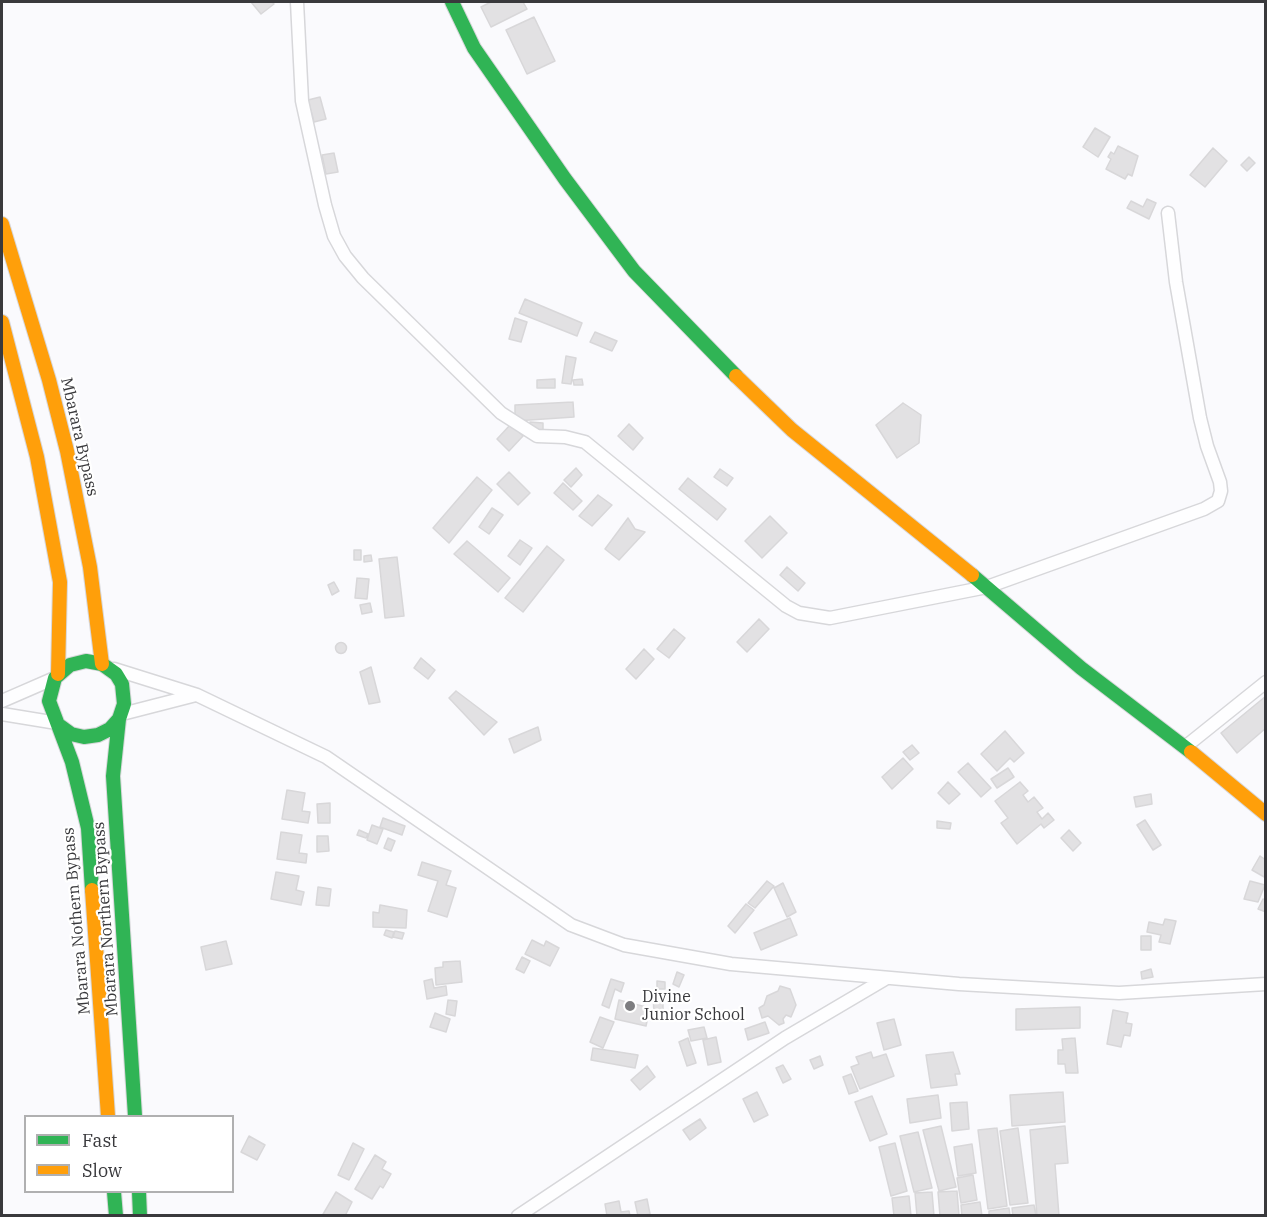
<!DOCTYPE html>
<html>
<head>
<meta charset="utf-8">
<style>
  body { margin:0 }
  #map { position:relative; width:1267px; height:1217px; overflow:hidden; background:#fafafd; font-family:"IBM Plex Serif",serif }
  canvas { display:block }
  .frame { position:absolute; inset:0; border:3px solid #39393c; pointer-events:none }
  .legend { position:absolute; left:24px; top:1115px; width:210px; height:78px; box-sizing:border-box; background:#fff; border:2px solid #b0b0b1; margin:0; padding:8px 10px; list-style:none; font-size:18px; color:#39393c }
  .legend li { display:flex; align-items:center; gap:12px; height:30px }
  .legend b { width:30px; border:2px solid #b0b0b1 }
</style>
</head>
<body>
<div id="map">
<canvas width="1267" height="1217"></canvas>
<div class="frame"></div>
<ul class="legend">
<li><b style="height:8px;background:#30b455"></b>Fast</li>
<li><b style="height:8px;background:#ff9f0a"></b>Slow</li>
</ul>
</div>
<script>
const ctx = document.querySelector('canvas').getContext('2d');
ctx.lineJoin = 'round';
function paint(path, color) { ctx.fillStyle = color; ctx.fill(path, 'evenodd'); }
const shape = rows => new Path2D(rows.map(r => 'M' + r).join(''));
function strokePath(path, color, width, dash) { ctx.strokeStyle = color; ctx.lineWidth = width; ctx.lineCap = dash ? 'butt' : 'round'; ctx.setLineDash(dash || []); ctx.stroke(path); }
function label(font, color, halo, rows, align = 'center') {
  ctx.font = font + ' "IBM Plex Serif",serif'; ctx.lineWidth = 4.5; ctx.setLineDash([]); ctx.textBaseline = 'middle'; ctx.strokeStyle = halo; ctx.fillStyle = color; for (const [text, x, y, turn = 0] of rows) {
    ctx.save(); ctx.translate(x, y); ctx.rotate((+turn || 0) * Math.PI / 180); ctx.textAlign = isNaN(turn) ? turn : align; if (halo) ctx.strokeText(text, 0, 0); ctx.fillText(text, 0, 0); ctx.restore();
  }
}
const building = shape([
  [251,2,272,2,274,4,261,14,251,2],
  [491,2,523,2,527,9,491,27,481,7,491,2],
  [534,17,555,61,527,74,506,30,534,17],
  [320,97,326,119,314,122,308,100,320,97],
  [1095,128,1110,137,1098,157,1083,147,1095,128],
  [1118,146,1138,156,1132,176,1128,174,1125,179,1106,169,1111,159,1108,157,1111,152,1114,154,1118,146],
  [1213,148,1227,161,1205,187,1190,175,1213,148],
  [334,153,338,172,326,174,322,155,334,153],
  [1249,157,1255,163,1247,171,1241,165,1249,157],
  [1147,199,1156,203,1149,219,1127,208,1131,201,1143,207,1147,199],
  [525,299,582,323,577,336,519,313,525,299],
  [515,318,527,322,521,342,509,339,515,318],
  [595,332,617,341,612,351,590,342,595,332],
  [566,356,576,358,571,384,562,383,566,356],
  [555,379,555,388,537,388,537,380,555,379],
  [582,379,583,385,574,385,573,380,582,379],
  [573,402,574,417,515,421,515,405,573,402],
  [903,403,921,415,919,443,897,458,876,425,903,403],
  [530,422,543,423,543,430,530,429,530,422],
  [511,424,523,436,509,451,497,439,511,424],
  [629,424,643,438,633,450,618,436,629,424],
  [576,468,582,475,571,487,564,480,576,468],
  [720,469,733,478,727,486,714,477,720,469],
  [509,472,530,493,518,505,497,484,509,472],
  [477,477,492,490,449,543,433,528,477,477],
  [688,478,726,509,717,520,679,489,688,478],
  [563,483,582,501,573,510,554,493,563,483],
  [598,495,612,505,592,526,579,516,598,495],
  [492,508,503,515,489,534,479,527,492,508],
  [770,516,787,533,762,558,745,541,770,516],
  [628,518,635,529,645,532,619,560,605,549,628,518],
  [520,540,532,548,520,565,508,556,520,540],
  [467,541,510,578,498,592,454,554,467,541],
  [547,546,564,560,523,612,505,598,547,546],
  [354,550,361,550,361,560,354,560,354,550],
  [371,555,372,561,364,562,364,556,371,555],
  [397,557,404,616,385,618,379,559,397,557],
  [787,567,805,583,798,591,780,575,787,567],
  [357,578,369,579,367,599,355,598,357,578],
  [334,582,339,591,332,595,328,585,334,582],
  [370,603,372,612,362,614,360,605,370,603],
  [759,619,769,629,747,652,737,642,759,619],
  [674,629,685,638,669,658,657,649,674,629],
  '335.5 648a5.5 5.5 0 1 1 11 0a5.5 5.5 0 1 1-11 0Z',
  [644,649,654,659,636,679,626,669,644,649],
  [421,658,435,670,428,679,414,668,421,658],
  [371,667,380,702,369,704,360,672,371,667],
  [456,691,497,722,484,735,449,698,456,691],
  [1266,696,1266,728,1237,753,1221,733,1266,696],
  [538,727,541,740,514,753,509,739,538,727],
  [1005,731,1024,753,1014,762,1010,758,997,771,981,754,1005,731],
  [912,745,919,753,910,760,903,752,912,745],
  [903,758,913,769,892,789,882,777,903,758],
  [968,763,991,788,981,797,958,772,968,763],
  [1008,768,1014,777,997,788,991,779,1008,768],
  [948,782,960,794,949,804,938,793,948,782],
  [1020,782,1028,791,1023,795,1028,802,1034,797,1043,808,1037,812,1042,819,1048,813,1054,820,1044,828,1041,824,1017,844,1001,823,1008,818,995,801,1020,782],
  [287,790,305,793,302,811,310,812,308,823,282,819,287,790],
  [1151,794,1152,804,1136,807,1134,797,1151,794],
  [330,803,330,823,318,823,317,804,330,803],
  [383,818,405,826,402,835,380,827,383,818],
  [1145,820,1161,845,1153,850,1137,825,1145,820],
  [937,821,951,823,950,829,937,828,937,821],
  [372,825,383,829,377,844,367,840,372,825],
  [359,830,368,834,366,838,357,835,359,830],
  [1069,830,1081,843,1073,851,1061,838,1069,830],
  [281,832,302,835,299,853,307,854,306,863,277,859,281,832],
  [317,836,328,836,329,851,317,852,317,836],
  [388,838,395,841,391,851,384,848,388,838],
  [1260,856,1266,860,1266,878,1252,870,1260,856],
  [422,862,451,871,446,885,456,888,447,917,428,911,438,881,418,875,422,862],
  [276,872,299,876,296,890,304,892,301,905,271,899,276,872],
  [767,881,774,886,755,908,748,903,767,881],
  [1250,881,1265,885,1258,902,1244,899,1250,881],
  [783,883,796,912,787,917,774,888,783,883],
  [318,887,331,889,329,906,316,905,318,887],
  [1263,899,1266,900,1266,912,1258,909,1263,899],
  [746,904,754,910,735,933,728,926,746,904],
  [380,905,407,910,406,928,373,927,373,912,379,913,380,905],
  [790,918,797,935,761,950,754,933,790,918],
  [1165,919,1176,921,1170,944,1159,942,1161,935,1147,932,1149,922,1163,925,1165,919],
  [386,930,394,932,392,938,384,935,386,930],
  [395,931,404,933,402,939,393,937,395,931],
  [1141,936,1151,936,1151,950,1141,950,1141,936],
  [532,940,544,946,546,941,559,948,550,966,525,954,532,940],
  [226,941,232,964,206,970,201,947,226,941],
  [522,957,530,961,524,973,516,969,522,957],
  [460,961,462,982,436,985,435,968,443,967,443,962,460,961],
  [1151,969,1153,977,1142,979,1141,972,1151,969],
  [677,972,684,975,679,987,673,984,677,972],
  [432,979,434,988,446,986,447,995,427,999,424,981,432,979],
  [611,979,624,983,621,992,615,989,609,1008,602,1005,611,979],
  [657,981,665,982,665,989,657,989,657,981],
  [780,986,790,989,796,1005,791,1017,786,1015,783,1019,784,1023,779,1025,768,1016,762,1018,759,1008,764,1005,767,996,778,991,780,986],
  [653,993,663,993,663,1015,654,1015,653,993],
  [448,1000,457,1001,455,1016,446,1014,448,1000],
  [619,1000,650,1008,646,1026,615,1019,619,1000],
  [1080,1007,1080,1028,1016,1030,1016,1009,1080,1007],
  [1113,1010,1128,1013,1126,1023,1132,1024,1130,1036,1124,1035,1121,1047,1107,1044,1113,1010],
  [435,1013,450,1019,446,1032,430,1027,435,1013],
  [600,1017,614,1022,603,1048,590,1042,600,1017],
  [894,1019,901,1045,884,1050,877,1023,894,1019],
  [765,1022,769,1033,748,1040,745,1029,765,1022],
  [704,1027,707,1038,691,1041,688,1030,704,1027],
  [716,1037,721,1062,708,1065,703,1040,716,1037],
  [688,1038,696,1063,687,1066,679,1042,688,1038],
  [1075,1038,1078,1073,1066,1073,1065,1064,1058,1064,1058,1050,1063,1050,1062,1039,1075,1038],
  [593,1048,638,1055,635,1068,591,1060,593,1048],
  [871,1052,873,1058,886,1054,894,1076,860,1089,851,1067,859,1064,856,1057,871,1052],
  [953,1052,960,1074,955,1074,957,1085,931,1088,926,1055,953,1052],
  [820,1056,823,1065,814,1069,810,1060,820,1056],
  [783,1065,791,1079,783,1083,776,1068,783,1065],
  [647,1066,655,1077,640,1090,631,1080,647,1066],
  [851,1074,858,1091,849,1094,843,1077,851,1074],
  [757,1092,768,1115,754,1122,743,1099,757,1092],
  [1063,1092,1065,1122,1012,1126,1010,1095,1063,1092],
  [938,1095,941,1118,910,1123,907,1099,938,1095],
  [872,1096,887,1134,870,1141,855,1102,872,1096],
  [967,1102,969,1129,952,1131,950,1103,967,1102],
  [700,1119,706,1128,690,1140,683,1130,700,1119],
  [941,1126,956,1187,939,1191,923,1130,941,1126],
  [1065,1126,1068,1163,1055,1164,1059,1216,1037,1216,1030,1130,1065,1126],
  [997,1128,1007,1206,988,1209,978,1130,997,1128],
  [1018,1128,1028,1203,1010,1205,1000,1131,1018,1128],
  [918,1132,932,1188,914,1192,900,1136,918,1132],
  [249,1136,265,1145,257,1160,241,1152,249,1136],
  [353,1143,364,1149,349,1180,338,1175,353,1143],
  [895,1143,907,1191,891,1196,879,1147,895,1143],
  [972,1144,976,1173,958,1176,954,1147,972,1144],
  [375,1155,386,1162,382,1169,391,1174,383,1188,380,1186,372,1199,355,1189,375,1155],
  [973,1175,977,1200,961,1203,957,1178,973,1175],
  [957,1191,959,1216,940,1216,938,1192,957,1191],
  [336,1192,352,1202,345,1216,322,1216,336,1192],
  [932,1192,934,1216,917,1216,915,1193,932,1192],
  [909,1196,911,1216,894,1216,892,1198,909,1196],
  [647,1199,650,1214,638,1216,635,1202,647,1199],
  [619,1201,621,1212,629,1211,630,1216,607,1216,605,1204,619,1201],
  [980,1202,982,1216,962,1216,961,1205,980,1202],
  [1034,1205,1036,1216,1013,1216,1012,1208,1034,1205],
  [1009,1208,1010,1216,989,1216,989,1211,1009,1208]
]);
const street = shape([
  [297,2,302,101,325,205,334,236,345,256,363,278,501,413,537,436,565,437,585,442,786,606,799,613,830,618,987,587,1204,509,1218,501,1221,491,1220,482,1207,446,1200,418,1176,282,1168,213],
  [114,669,197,695,326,757,571,925,624,945,731,964,959,984,1119,993,1266,984],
  [2,701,55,678],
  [2,714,57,723],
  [122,714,196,695],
  [1185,747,1266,682],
  [518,1216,785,1038,885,979]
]);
const fast = shape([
  [452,2,474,48,565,179,634,271,736,376],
  [972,575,1081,668,1191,752],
  [119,719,113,776,135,1116],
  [60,726,71,734,84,737,98,735,110,729,119,719,124,704,122,684,116,674,102,664,86,661,70,665,55,678,49,701,72,762,88,828,92,890],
  [114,1192,116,1216],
  [139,1192,140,1216]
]);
const slow = shape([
  [2,224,49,380,67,451,90,567,102,664],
  [2,322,37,457,60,582,58,674],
  [736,376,792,430,972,575],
  [1191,752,1266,814],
  [92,890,108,1116]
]);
const markers = [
  [630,1006,6,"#7d7d80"]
];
const streetNames = [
  ["Mbarara Bypass",79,437,77],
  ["Mbarara Northern Bypass",106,919,-94],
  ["Mbarara Nothern Bypass",77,921,-95]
];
const poiNames = [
  ["Divine",642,997],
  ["Junior School",642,1015]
];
paint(building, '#e2e1e3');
strokePath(building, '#d8d7d9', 1.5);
strokePath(street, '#d7d7da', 15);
strokePath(fast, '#d7d7da', 16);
strokePath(slow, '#d7d7da', 16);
strokePath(street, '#fefeff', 12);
strokePath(fast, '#30b455', 14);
strokePath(slow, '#ff9f0a', 14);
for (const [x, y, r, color] of markers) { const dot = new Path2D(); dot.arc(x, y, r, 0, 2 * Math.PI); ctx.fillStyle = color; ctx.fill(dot); strokePath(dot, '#fff', 2); }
label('16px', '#39393c', '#fff', streetNames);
label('16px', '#39393c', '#fff', poiNames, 'left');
</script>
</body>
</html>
